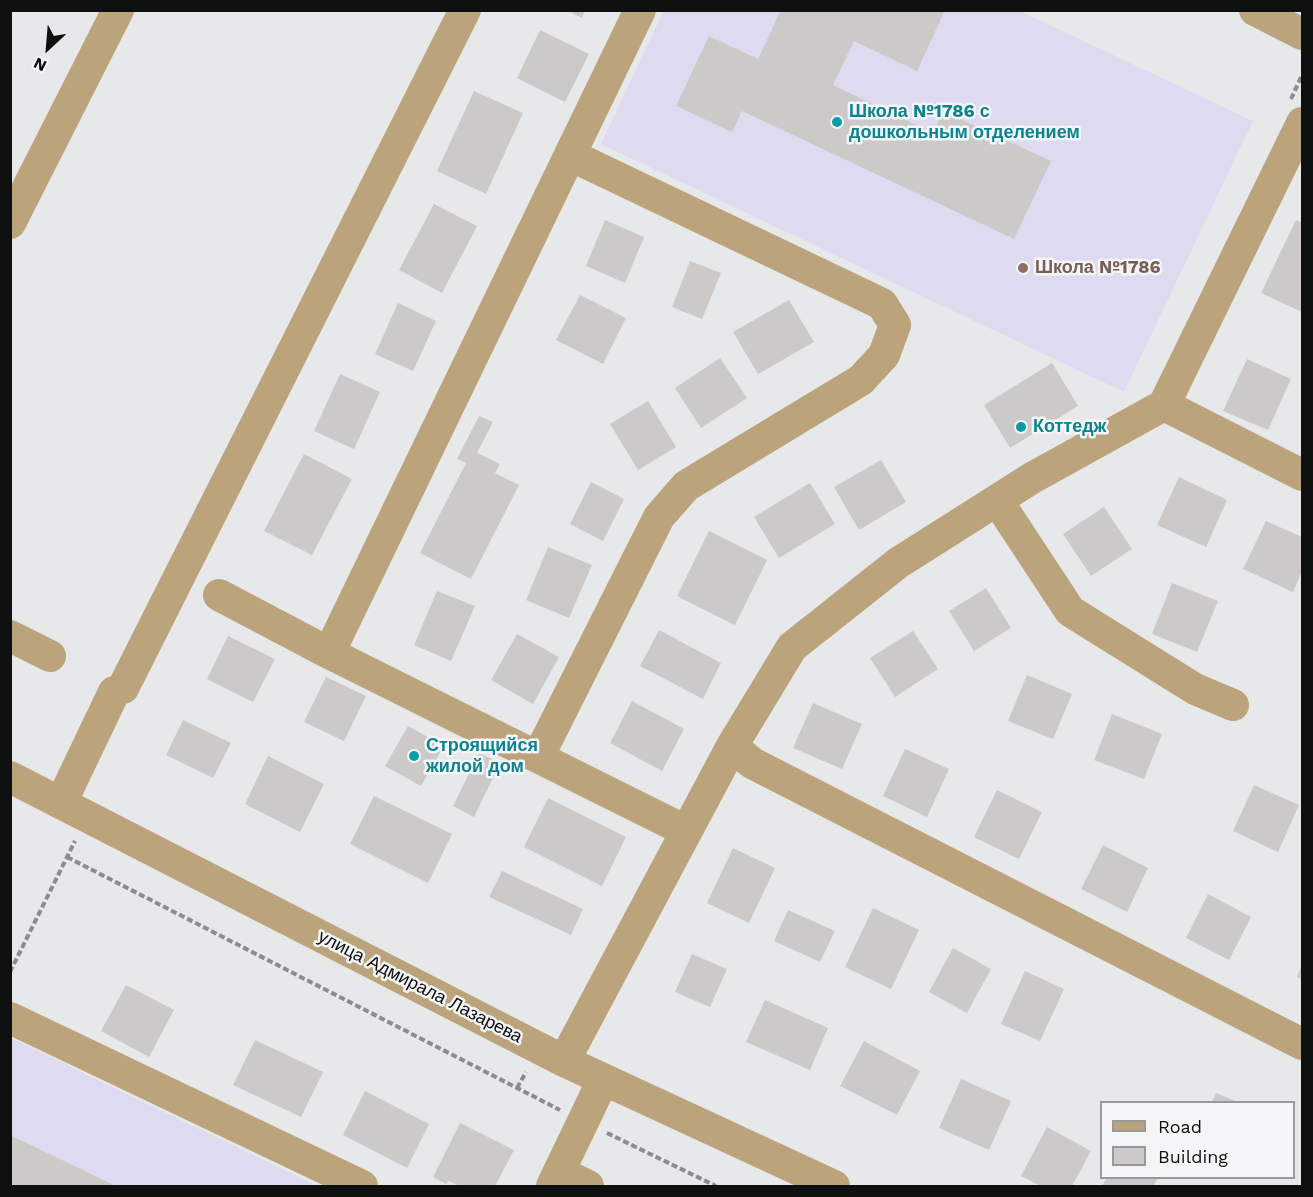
<!DOCTYPE html>
<html>
<head>
<meta charset="utf-8">
<style>
  body { margin:0 }
  #map { position:relative; width:1313px; height:1197px; overflow:hidden; background:#e7e8e9; font-family:"Work Sans",sans-serif }
  canvas { display:block }
  .frame { position:absolute; inset:0; border:12px solid #0e0f0f; pointer-events:none }
  .legend { position:absolute; left:1100px; top:1101px; width:195px; height:78px; box-sizing:border-box; background:#f4f5f6; border:2px solid #98999a; margin:0; padding:8px 10px; list-style:none; font-size:18px; color:#0e0f0f }
  .legend li { display:flex; align-items:center; gap:12px; height:30px }
  .legend b { width:30px; border:2px solid #98999a }
  .north { position:absolute; left:18px; top:18px; width:60px; height:60px; -webkit-text-stroke:4px #f4f5f6; paint-order:stroke; rotate:206deg; font-size:16px; font-weight:700; line-height:24px; text-align:center; color:#0e0f0f }
  .north::after { content:''; display:block; margin:auto; width:21px; height:27px; background:#0e0f0f; clip-path:polygon(50% 0,100% 100%,50% 72%,0 100%) }
</style>
</head>
<body>
<div id="map">
<canvas width="1313" height="1197"></canvas>
<div class="frame"></div>
<ul class="legend">
<li><b style="height:8px;background:#bba37c"></b>Road</li>
<li><b style="height:16px;background:#cbcac9"></b>Building</li>
</ul>
<div class="north">N</div>
</div>
<script>
const ctx = document.querySelector('canvas').getContext('2d');
ctx.lineJoin = 'round';
function paint(path, color) { ctx.fillStyle = color; ctx.fill(path, 'evenodd'); }
const shape = rows => new Path2D(rows.map(r => 'M' + r).join(''));
function strokePath(path, color, width, dash) { ctx.strokeStyle = color; ctx.lineWidth = width; ctx.lineCap = dash ? 'butt' : 'round'; ctx.setLineDash(dash || []); ctx.stroke(path); }
function label(font, color, halo, rows, align = 'center') {
  ctx.font = font + ' "Work Sans",sans-serif'; ctx.lineWidth = 5; ctx.setLineDash([]); ctx.textBaseline = 'middle'; ctx.strokeStyle = halo; ctx.fillStyle = color; for (const [text, x, y, turn = 0] of rows) {
    ctx.save(); ctx.translate(x, y); ctx.rotate((+turn || 0) * Math.PI / 180); ctx.textAlign = isNaN(turn) ? turn : align; if (halo) ctx.strokeText(text, 0, 0); ctx.fillText(text, 0, 0); ctx.restore();
  }
}
const education = shape([
  [664,10,1020,11,1253,121,1124,392,601,144],
  [11,1038,317,1186,11,1186]
]);
const building = shape([
  [566,10,585,10,582,18],
  [781,10,945,10,917,71,854,41,833,85,933,133,943,111,1051,161,1014,239,742,111,732,132,676,106,709,36,758,59],
  [540,30,589,54,565,102,517,78],
  [474,91,523,113,486,194,437,171],
  [434,204,477,226,442,293,399,270],
  [605,220,644,237,625,283,586,266],
  [1296,220,1302,223,1302,312,1261,293],
  [690,261,721,273,702,319,672,307],
  [580,295,626,318,603,364,556,340],
  [789,300,814,342,758,374,733,332],
  [398,303,436,321,413,371,375,354],
  [720,358,747,398,701,428,675,388],
  [1247,359,1291,379,1268,430,1223,411],
  [1052,363,1078,406,1010,448,984,405],
  [340,374,380,392,354,449,314,431],
  [648,401,676,447,638,470,610,424],
  [479,416,493,422,477,453,500,464,495,473,519,485,471,579,420,553,466,463,457,459],
  [304,454,352,479,312,555,264,531],
  [881,460,906,502,859,530,834,487],
  [1179,477,1227,500,1206,547,1157,525],
  [591,482,624,499,603,541,570,524],
  [810,483,835,524,779,558,754,517],
  [1104,507,1132,549,1091,576,1063,534],
  [1266,521,1302,537,1302,571,1293,592,1243,569],
  [709,531,767,560,735,625,677,596],
  [548,547,592,565,569,618,526,600],
  [1172,583,1218,601,1197,652,1152,634],
  [986,588,1011,628,974,651,949,611],
  [437,591,475,606,451,661,414,645],
  [659,630,721,663,703,699,640,666],
  [913,631,938,669,895,697,870,658],
  [517,634,559,657,533,704,491,680],
  [228,636,275,659,253,702,207,679],
  [1027,675,1072,694,1053,739,1008,721],
  [326,677,366,696,344,741,304,722],
  [632,701,684,729,662,771,610,743],
  [813,703,862,724,842,769,793,748],
  [1112,714,1162,734,1144,779,1094,760],
  [183,720,231,743,213,778,166,755],
  [408,726,444,746,421,786,385,766],
  [905,749,949,769,927,817,883,796],
  [479,753,500,763,474,817,453,806],
  [268,756,324,784,300,832,245,804],
  [1254,785,1299,805,1278,852,1233,831],
  [997,790,1042,812,1019,859,974,837],
  [374,796,452,834,428,883,350,844],
  [548,798,626,837,602,886,524,847],
  [1103,845,1148,868,1127,912,1081,889],
  [733,848,775,868,749,923,707,903],
  [502,871,583,909,571,935,489,897],
  [1208,894,1251,917,1229,960,1186,938],
  [873,908,919,930,891,989,845,967],
  [788,910,835,931,820,962,774,941],
  [953,948,991,969,967,1013,929,992],
  [692,954,727,969,710,1007,675,992],
  [1302,964,1302,979,1297,977],
  [1025,971,1064,989,1040,1041,1001,1024],
  [126,985,174,1010,149,1057,101,1031],
  [765,1000,828,1028,810,1070,746,1042],
  [255,1040,323,1072,301,1117,233,1085],
  [864,1041,920,1071,897,1115,840,1086],
  [961,1079,1011,1101,989,1150,939,1128],
  [365,1091,429,1124,407,1168,343,1135],
  [1216,1093,1238,1102,1212,1102],
  [460,1123,514,1150,495,1186,460,1186,448,1181,446,1184,433,1177],
  [1047,1127,1091,1151,1072,1186,1041,1186,1021,1176],
  [10,1135,116,1186,10,1186],
  [1107,1178,1158,1178,1153,1186,1102,1186]
]);
const path = shape([
  [1291,99,1302,75],
  [67,857,560,1110],
  [10,972,75,841],
  [517,1088,526,1072],
  [607,1133,716,1186]
]);
const minor = shape([
  [1255,10,1302,34],
  [10,223,118,10],
  [1164,405,1302,475],
  [997,500,1070,611,1195,689,1233,705],
  [219,595,329,653,686,831],
  [10,636,50,656],
  [329,653,640,10],
  [123,688,465,10],
  [732,746,752,763,1302,1044],
  [538,757,659,517,686,486,861,380,884,355,895,325,882,304,570,155],
  [10,777,564,1061,834,1186],
  [61,803,114,692],
  [10,1018,362,1186],
  [564,1061,732,746,792,647,898,563,1032,478,1164,405,1302,123],
  [559,1172,588,1186],
  [552,1186,603,1080]
]);
const markers = [
  [837,122,6,"#0f9aa8"],
  [1023,268,6,"#8d6e63"],
  [1021,427,6,"#0f9aa8"],
  [414,756,6,"#0f9aa8"]
];
const cultureNames = [
  ["Школа №1786 с",849,112],
  ["дошкольным отделением",849,133],
  ["Коттедж",1033,427],
  ["Строящийся",426,746],
  ["жилой дом",426,767]
];
const educationNames = [
  ["Школа №1786",1035,268]
];
const streetNames = [
  ["улица Адмирала Лазарева",420,987,27]
];
paint(education, '#dedbf1');
paint(building, '#cbcac9');
strokePath(path, '#8b8c8d', 4, [6, 3]);
strokePath(minor, '#bba37c', 32);
for (const [x, y, r, color] of markers) { const dot = new Path2D(); dot.arc(x, y, r, 0, 2 * Math.PI); ctx.fillStyle = color; ctx.fill(dot); strokePath(dot, '#f4f5f6', 2); }
label('bold 18px', '#0d838f', '#f4f5f6', cultureNames, 'left');
label('bold 18px', '#785e54', '#f4f5f6', educationNames, 'left');
label('18px', '#0e0f0f', '#f4f5f6', streetNames);
</script>
</body>
</html>
